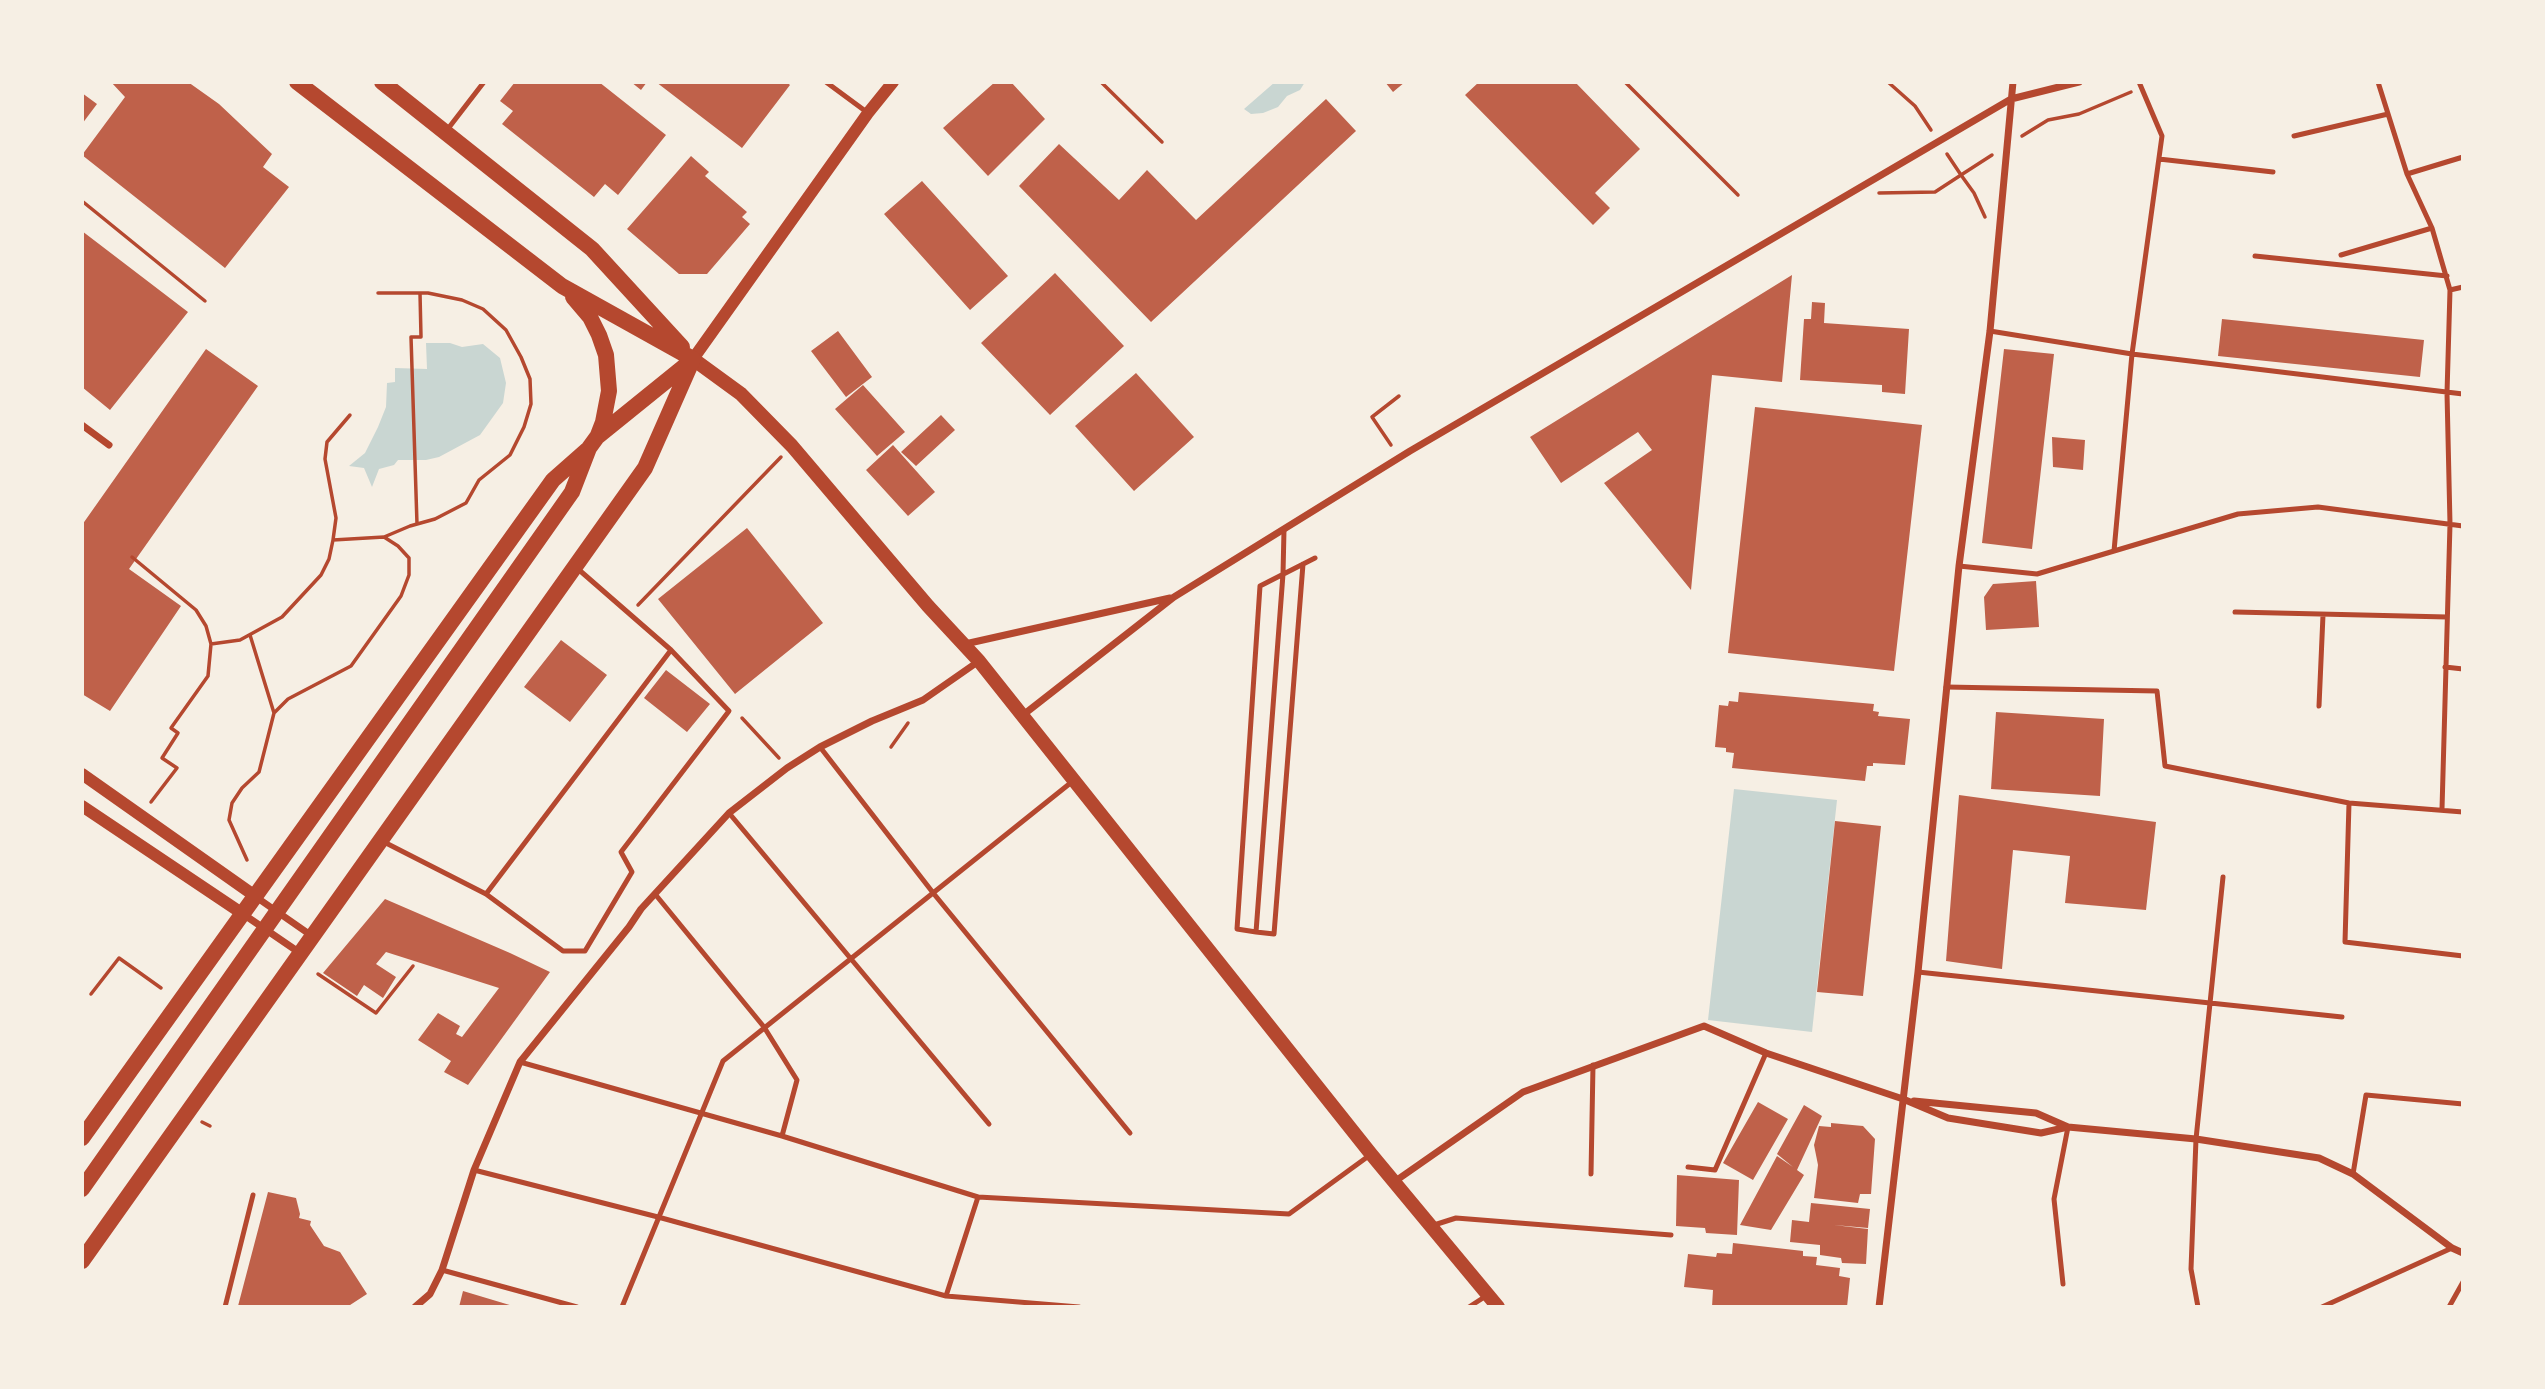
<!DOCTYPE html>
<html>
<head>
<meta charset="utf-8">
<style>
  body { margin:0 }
  #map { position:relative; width:2545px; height:1389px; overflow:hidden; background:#f6efe4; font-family:"Asap Condensed",sans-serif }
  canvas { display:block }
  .frame { position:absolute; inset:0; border:84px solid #f6efe4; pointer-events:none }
</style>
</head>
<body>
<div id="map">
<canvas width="2545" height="1389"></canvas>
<div class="frame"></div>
</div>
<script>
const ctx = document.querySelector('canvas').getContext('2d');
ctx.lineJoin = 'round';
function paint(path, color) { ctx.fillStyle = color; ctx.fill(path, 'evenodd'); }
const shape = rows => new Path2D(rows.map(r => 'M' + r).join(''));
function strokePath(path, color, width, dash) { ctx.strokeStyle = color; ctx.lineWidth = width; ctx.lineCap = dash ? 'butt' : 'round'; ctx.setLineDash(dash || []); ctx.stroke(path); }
const water = shape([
  [1275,82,1305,82,1300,90,1287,96,1278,107,1263,113,1251,114,1244,109],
  [426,343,450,343,462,347,483,344,500,358,506,383,503,403,480,435,439,457,426,460,398,460,394,465,379,469,372,487,364,468,349,466,365,453,378,427,386,407,387,383,395,382,395,368,427,369],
  [1734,789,1837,800,1812,1032,1708,1020]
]);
const building = shape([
  [111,82,188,82,219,104,272,154,263,167,289,187,225,268,82,155,125,97],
  [515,82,599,82,666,135,618,195,605,184,594,197,502,124,513,111,500,101],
  [631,82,647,82,641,90],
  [656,82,787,82,790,85,742,148],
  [995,82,1011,82,1045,119,988,176,943,128],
  [1385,82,1405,82,1393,92],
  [1479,82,1575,82,1640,149,1595,193,1610,208,1593,225,1465,95],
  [82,93,97,104,82,124],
  [1326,99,1356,131,1151,322,1019,186,1059,144,1119,200,1147,170,1196,220],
  [691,156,709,172,705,176,747,212,742,217,750,224,707,274,679,274,627,229],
  [922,181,1008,276,970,310,884,214],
  [82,231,188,312,110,410,82,387],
  [1055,273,1124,346,1050,415,981,343],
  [1792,275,1782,382,1712,375,1691,590,1604,483,1652,450,1638,432,1561,483,1530,437],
  [1812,302,1825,303,1824,323,1909,329,1905,394,1882,392,1882,385,1800,380,1804,319,1811,319],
  [2222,319,2424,340,2420,377,2218,356],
  [838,331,872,377,846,397,811,351],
  [206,349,258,386,129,569,181,606,110,711,82,694,82,525],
  [2004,349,2054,354,2032,549,1982,543],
  [1136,373,1194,437,1134,491,1075,426],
  [863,385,905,432,877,456,835,409],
  [1755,407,1922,425,1894,671,1728,653],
  [941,415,955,430,916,466,901,452],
  [2052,437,2085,440,2083,470,2053,467],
  [893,445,935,492,908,516,866,470],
  [747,528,823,623,735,694,658,599],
  [2036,581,2039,627,1986,630,1984,597,1993,584],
  [561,640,607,675,570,722,524,687],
  [666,670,710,704,687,732,644,698],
  [1739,692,1874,704,1873,711,1879,712,1878,716,1910,719,1905,765,1873,763,1873,766,1867,766,1865,781,1732,768,1734,753,1726,752,1726,748,1715,747,1719,705,1728,706,1729,701,1738,702],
  [1996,712,2104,719,2100,796,1991,789],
  [1959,795,2156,822,2146,910,2065,903,2070,856,2013,850,2002,969,1946,961],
  [1835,821,1881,826,1863,996,1817,992],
  [385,899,510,953,550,972,468,1085,444,1072,451,1061,418,1040,438,1013,460,1026,456,1034,462,1037,499,988,386,952,376,964,396,977,383,998,364,985,357,996,323,973],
  [1758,1102,1788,1119,1753,1180,1723,1163],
  [1804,1105,1822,1116,1797,1170,1804,1175,1771,1230,1740,1225,1777,1156,1793,1167,1777,1154],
  [1831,1123,1863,1126,1875,1139,1871,1194,1860,1194,1858,1203,1814,1198,1818,1165,1814,1145,1819,1126,1831,1127],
  [1677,1175,1739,1180,1737,1235,1706,1233,1705,1228,1676,1226],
  [268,1192,296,1198,300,1214,299,1218,311,1221,310,1225,324,1246,340,1252,367,1294,347,1307,238,1306],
  [1811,1203,1870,1209,1868,1228,1834,1225,1868,1229,1866,1264,1842,1263,1841,1258,1820,1255,1820,1245,1790,1242,1792,1220,1809,1222],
  [1733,1243,1803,1251,1803,1256,1817,1257,1816,1265,1840,1268,1839,1276,1850,1278,1847,1307,1712,1307,1713,1290,1684,1287,1688,1254,1716,1257,1717,1253,1732,1254],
  [463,1291,513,1306,513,1307,459,1307]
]);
const path = shape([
  [1101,82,1162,142],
  [1625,82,1738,195],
  [1888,82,1915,106,1931,130],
  [2022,136,2048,120,2079,114,2131,92],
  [1947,154,1961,175,1992,155],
  [1879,193,1935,192,1961,175,1974,193,1985,217],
  [82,201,205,301],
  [378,293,428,293,462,300,483,309,506,330,521,357,530,379,531,404,524,427,510,455,479,480,466,503,435,519,410,526,384,537],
  [1391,445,1372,417,1399,396],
  [417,524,411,337,421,337,420,293],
  [333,540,336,518,325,459,327,442,350,415],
  [132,557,196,610,206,626,211,644,208,676,171,728,178,733,162,758,177,768,151,802],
  [638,605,781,457],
  [250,635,274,713],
  [211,644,240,640,282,617,321,575,329,559,333,540,384,537,398,546,409,558,409,575,401,596,351,666,288,699,274,713,259,772,242,788,232,803,229,820,247,860],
  [742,718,779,758],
  [891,747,908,723],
  [318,974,376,1013,413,966],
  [91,994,119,958,161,988],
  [202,1122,210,1126]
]);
const service = shape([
  [826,82,868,113],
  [2378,82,2407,174,2432,228,2450,290,2447,393,2450,524,2442,809],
  [447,130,484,82],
  [2294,136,2388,114],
  [2159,159,2273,172],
  [2407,174,2463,157],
  [2341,255,2432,228],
  [2255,256,2447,276],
  [2450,290,2463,287],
  [1990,331,2132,354,2463,394],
  [2114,551,2132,354,2162,136,2139,82],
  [1303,564,1274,934,1256,932,1237,929,1260,586,1315,558],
  [1959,566,2037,574,2238,514,2318,507,2463,526],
  [2235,612,2447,617],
  [2445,667,2463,669],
  [1946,687,2157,691,2165,766,2349,803,2463,812],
  [2319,706,2323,615],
  [820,747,934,894,1130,1133],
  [2349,803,2345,942,2463,956],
  [729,813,989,1124],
  [382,841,486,894,563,951,585,951,632,872,621,852,729,711,671,650,578,569],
  [486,894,671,650],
  [655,894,764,1027,797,1080,782,1136],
  [1256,932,1283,574,1284,530],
  [1918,972,2342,1017],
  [520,1062,782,1136,978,1197,1289,1214,1370,1155],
  [1688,1167,1715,1170,1766,1053],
  [474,1170,658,1217,946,1296,1079,1307],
  [1591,1174,1593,1065],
  [2353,1174,2366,1095,2463,1104],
  [1434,1225,1456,1218,1671,1235],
  [442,1270,577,1307],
  [2063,1284,2054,1199,2068,1127],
  [946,1296,978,1197],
  [225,1307,253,1195],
  [622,1307,723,1061,1073,781],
  [1469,1307,1486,1296],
  [2198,1307,2191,1269,2196,1139,2223,877],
  [2322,1307,2452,1248],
  [2449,1307,2463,1282]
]);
const minor = shape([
  [82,425,109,445],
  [965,644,1170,598],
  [1023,715,1174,597,1410,451,2011,99,2079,82],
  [256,897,312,936],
  [243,914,300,953],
  [1914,1101,2036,1113,2068,1127,2196,1139,2319,1158,2353,1174,2452,1248,2463,1253],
  [1394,1182,1523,1092,1704,1026,1766,1053,1903,1099,1948,1118,2041,1133,2068,1127],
  [415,1307,430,1294,442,1270,474,1170,520,1062,629,927,641,909,729,813,787,768,820,747,872,721,923,700,979,661],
  [1879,1307,1918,972,1959,566,1990,331,2013,82]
]);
const tertiary = shape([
  [693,359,868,113,893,82],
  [82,774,255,896],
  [82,806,243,914]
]);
const secondary = shape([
  [693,359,741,394,792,446,928,606,979,661,1371,1154,1498,1307]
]);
const primary = shape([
  [297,82,562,286,693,359],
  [382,82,592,249,682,347],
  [573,297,590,317,599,335,606,355,609,391,603,422,598,435],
  [82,1138,553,480,587,450],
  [82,1189,572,492,589,448,597,437,691,361],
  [82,1261,645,468,693,359]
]);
paint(water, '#c9d6d2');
paint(building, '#bf614a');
strokePath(path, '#b5482f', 3.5);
strokePath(service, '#b5482f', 5);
strokePath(minor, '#b5482f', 7);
strokePath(tertiary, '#b5482f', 12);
strokePath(secondary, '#b5482f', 14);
strokePath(primary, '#b5482f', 16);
</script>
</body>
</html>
